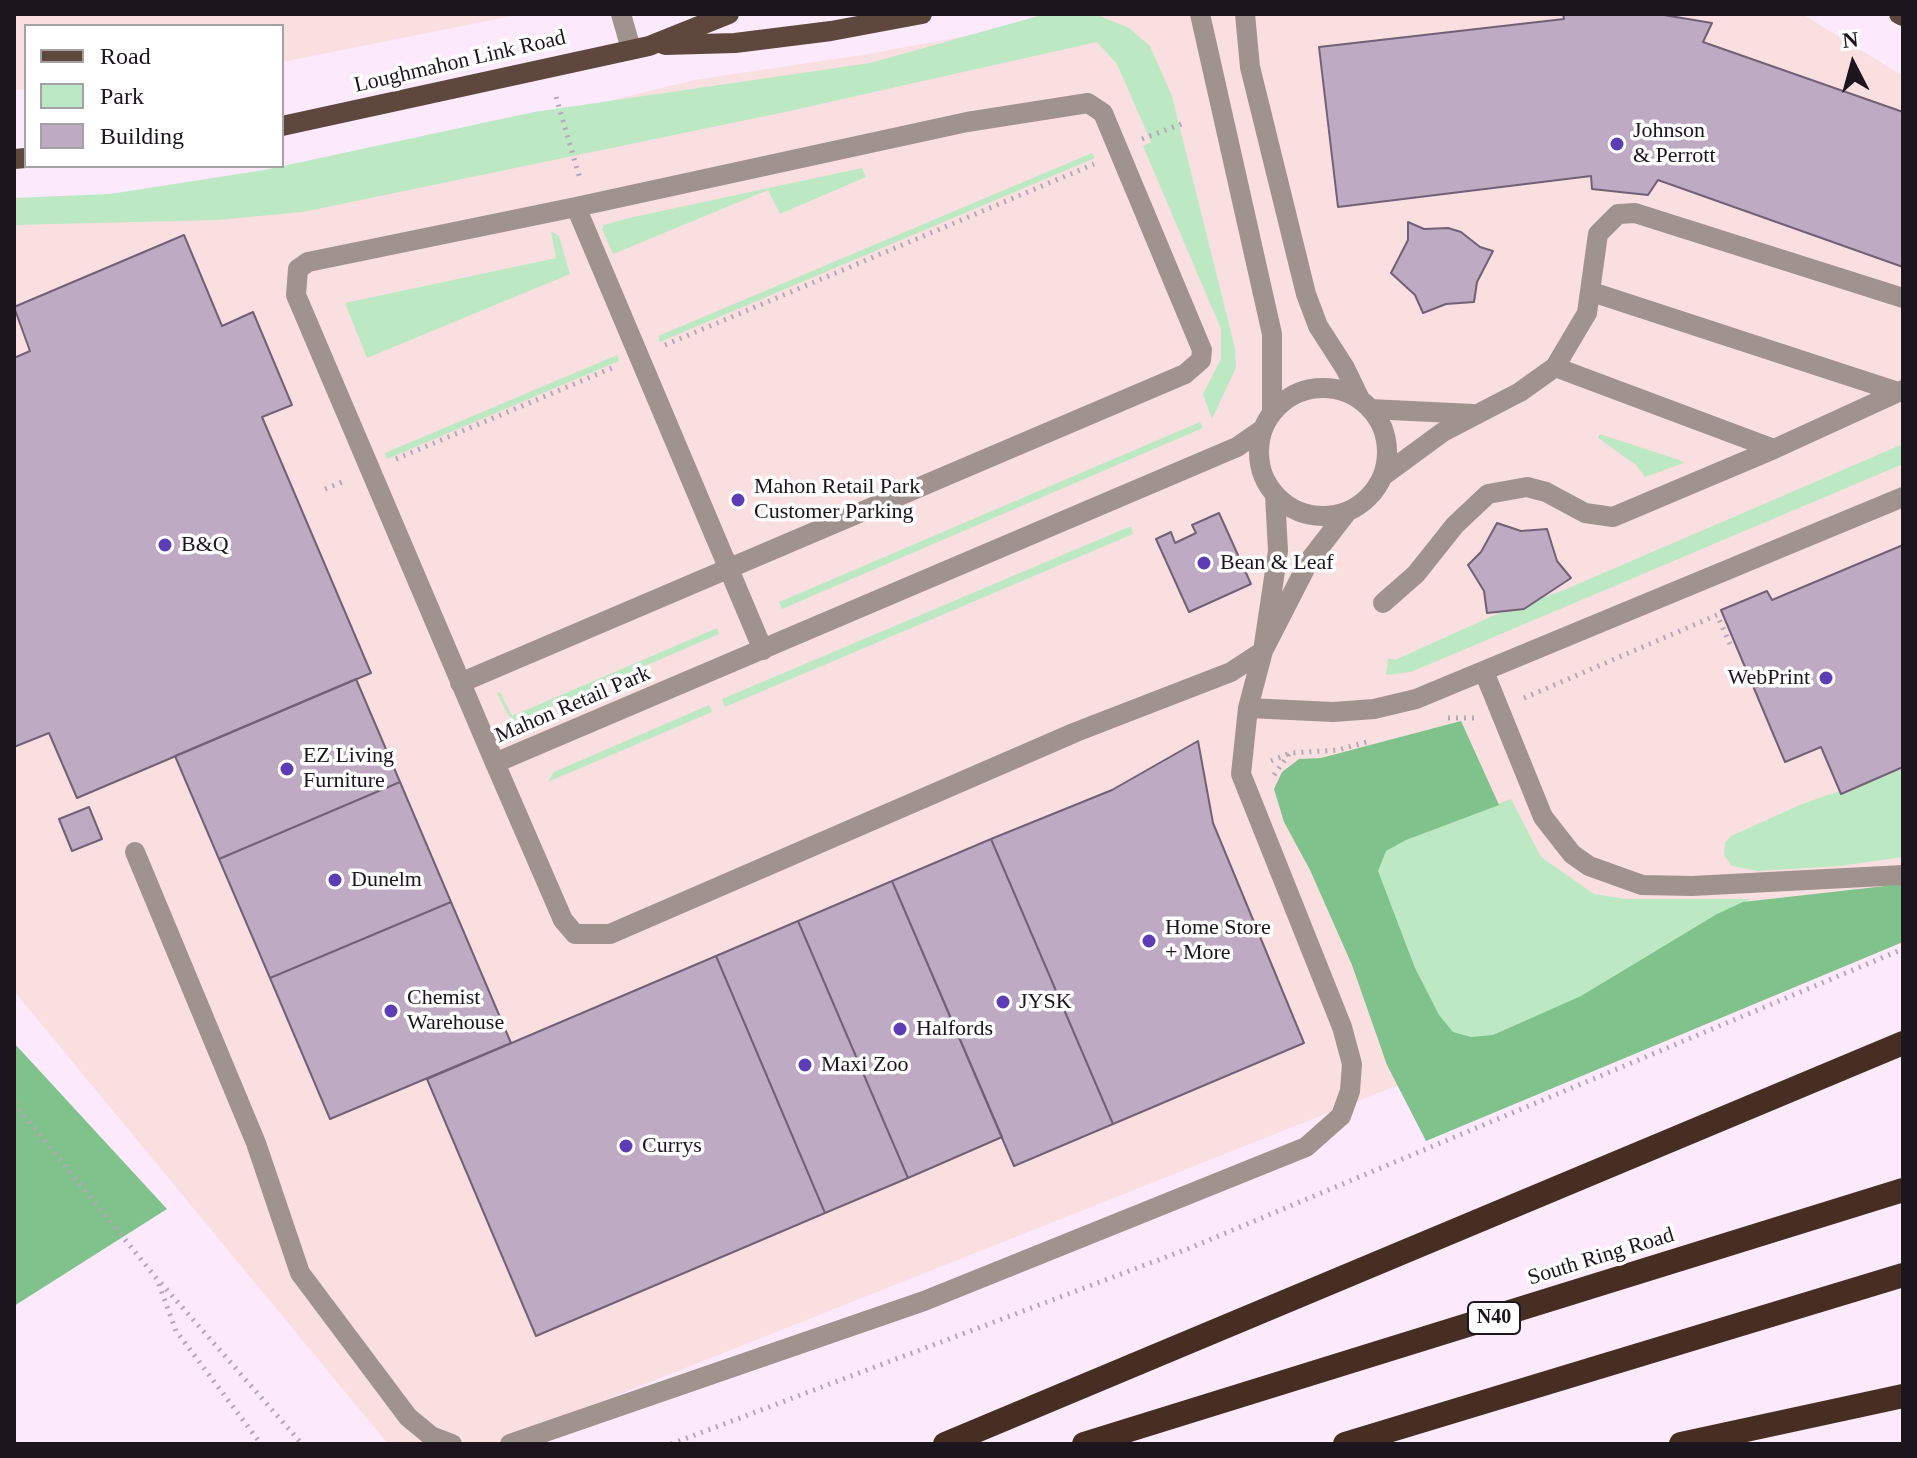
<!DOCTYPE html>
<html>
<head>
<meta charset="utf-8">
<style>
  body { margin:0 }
  #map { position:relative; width:1917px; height:1458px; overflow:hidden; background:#fce9fc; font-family:Georgia,serif }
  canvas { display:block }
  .frame { position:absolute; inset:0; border:16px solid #1d151d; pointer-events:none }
  .legend { position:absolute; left:24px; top:24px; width:260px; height:144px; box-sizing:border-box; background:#fff; border:2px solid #a5a1a5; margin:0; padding:10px 14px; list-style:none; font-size:24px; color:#1d151d }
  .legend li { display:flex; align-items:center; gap:16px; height:40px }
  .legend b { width:40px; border:2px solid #a5a1a5 }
  .north { position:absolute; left:1813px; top:24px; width:80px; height:80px; -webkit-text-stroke:6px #fff; paint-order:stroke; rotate:354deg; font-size:22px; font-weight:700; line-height:32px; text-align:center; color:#1d151d }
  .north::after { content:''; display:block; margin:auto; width:28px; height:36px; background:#1d151d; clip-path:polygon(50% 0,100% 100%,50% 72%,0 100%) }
</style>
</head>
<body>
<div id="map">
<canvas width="1917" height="1458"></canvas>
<div class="frame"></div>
<ul class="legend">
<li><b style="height:10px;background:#5e483e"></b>Road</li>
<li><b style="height:22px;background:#bce9c3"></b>Park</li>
<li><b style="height:22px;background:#beaac3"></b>Building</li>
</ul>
<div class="north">N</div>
</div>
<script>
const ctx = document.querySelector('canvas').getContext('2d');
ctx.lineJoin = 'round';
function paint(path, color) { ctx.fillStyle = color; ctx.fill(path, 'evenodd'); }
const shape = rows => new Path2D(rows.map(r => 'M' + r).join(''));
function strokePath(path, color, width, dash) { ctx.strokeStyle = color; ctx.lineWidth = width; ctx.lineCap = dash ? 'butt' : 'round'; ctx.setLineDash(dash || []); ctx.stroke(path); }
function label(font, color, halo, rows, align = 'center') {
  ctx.font = font + ' Georgia,serif'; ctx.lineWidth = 7; ctx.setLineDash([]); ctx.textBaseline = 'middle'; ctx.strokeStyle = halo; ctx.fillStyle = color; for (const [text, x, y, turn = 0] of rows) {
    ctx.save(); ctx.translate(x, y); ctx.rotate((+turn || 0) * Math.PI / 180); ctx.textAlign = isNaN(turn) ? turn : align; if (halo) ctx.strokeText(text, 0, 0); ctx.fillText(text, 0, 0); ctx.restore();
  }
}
const commercial = shape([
  [14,14,522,14,282,62,282,26,26,26,26,89,14,90],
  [1130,14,1802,14,1903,76,1903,882,1862,901,494,1444,388,1444,14,991,14,201,215,198,694,80,862,55,1075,16]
]);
const green = shape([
  [1095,14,1129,28,1150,46,1172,96,1235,348,1236,368,1212,419,1203,394,1221,359,1221,329,1143,146,1151,142,1117,64,1097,42,785,112,303,212,217,220,14,225,14,198,110,194,264,170,534,112,870,63,1038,16],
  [1092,153,1095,158,660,342,658,336],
  [862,168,866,177,780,214,768,190,613,254,602,229,604,225,629,218],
  [551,231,559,236,570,274,367,358,345,303,556,258],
  [617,355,619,361,387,459,385,453],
  [1200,422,1203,428,782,609,779,602],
  [1600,434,1679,460,1684,463,1645,477,1636,465,1598,438],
  [1903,444,1903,464,1411,672,1386,675,1388,658,1395,660,1499,613,1564,590],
  [1131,526,1133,534,725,707,722,699],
  [717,628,719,634,518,721,509,716,497,693,500,692,512,716],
  [709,705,712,712,548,782,554,772],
  [1903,769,1903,857,1840,866,1758,871,1732,866,1724,855,1725,843,1731,836,1802,804],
  [1511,799,1541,857,1594,894,1626,899,1750,899,1665,953,1585,997,1489,1039,1462,1039,1444,1031,1371,877,1377,849]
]);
const forest = shape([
  [1461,721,1499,805,1406,840,1386,851,1378,871,1415,968,1439,1015,1453,1032,1471,1037,1493,1035,1581,996,1717,914,1743,902,1903,884,1903,942,1426,1141,1387,1065,1352,965,1310,870,1284,822,1274,789,1282,772,1299,759,1321,758],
  [14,1043,167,1209,14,1306]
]);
const building = shape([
  [1563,14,1658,14,1712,23,1703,42,1903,112,1903,267,1658,180,1648,195,1592,189,1591,176,1338,207,1319,47,1564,19,1563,14],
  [1408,222,1424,229,1448,228,1461,232,1480,247,1493,251,1477,282,1474,302,1446,304,1423,313,1415,295,1391,273,1408,240,1408,222],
  [184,235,222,326,253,312,292,405,262,417,371,673,77,798,49,733,14,747,14,358,30,351,14,307,184,235],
  [1219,513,1251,584,1189,612,1156,539,1171,532,1175,543,1196,533,1192,525,1219,513],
  [1497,523,1521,531,1547,529,1557,561,1571,578,1524,609,1487,613,1484,591,1468,565,1481,552,1497,523],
  [1903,545,1903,767,1841,794,1821,747,1785,762,1721,610,1767,591,1772,600,1903,545],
  [356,679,400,782,219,859,175,756,356,679],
  [1198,741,1213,823,1304,1043,1113,1124,991,839,1112,790,1198,741],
  [400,782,451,902,270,978,219,859,400,782],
  [89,807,102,839,72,851,59,819,89,807],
  [991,839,1113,1124,1014,1166,892,881,991,839],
  [892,881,1002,1137,908,1178,798,921,892,881],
  [451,902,511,1043,330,1119,270,978,451,902],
  [798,921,908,1178,825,1213,716,956,798,921],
  [716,956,825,1213,536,1336,427,1079,716,956]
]);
const path = shape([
  [556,97,580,179],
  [1142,139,1184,123],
  [665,345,1094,164],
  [396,459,612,368],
  [325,489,347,480],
  [1524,698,1717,615,1730,644],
  [1448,718,1474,718],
  [1271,761,1290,753,1338,750,1370,741],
  [1274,775,1289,754],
  [14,1103,157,1279,176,1331,261,1444],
  [161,1283,302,1444],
  [671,1444,1190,1248,1903,949]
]);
const minor = shape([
  [621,14,631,49],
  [1200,14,1272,334,1272,413],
  [1245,14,1250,67,1306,294,1318,326,1345,368,1361,401],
  [1592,292,1898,392],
  [1555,367,1774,449,1903,390],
  '1259 452a64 64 0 1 1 128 0a64 64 0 1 1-128 0Z',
  [1370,409,1473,414],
  [1263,429,1237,447,495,763,563,920,575,934,610,934,1076,732,1231,672,1263,651,1309,561,1347,512],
  [1383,476,1443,432,1520,392,1555,367,1587,313,1598,234,1618,214,1635,213,1903,298],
  [1383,603,1416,574,1455,525,1488,494,1527,487,1546,492,1585,513,1613,517,1774,449],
  [1485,674,1543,817,1572,854,1589,866,1642,885,1692,886,1903,875],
  [460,683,1185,374,1201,360,1202,350,1103,113,1088,103,967,122,576,207],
  [1248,708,1333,712,1374,709,1416,699,1903,497],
  [495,763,296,295,298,269,308,262,576,207,763,650],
  [135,852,256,1143,300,1273,408,1417,431,1436,452,1444],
  [510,1444,924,1301,1306,1147,1341,1116,1350,1091,1352,1064,1342,1027,1241,774,1248,708,1263,651,1278,551,1275,495]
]);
const major = shape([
  [1899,14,1903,16],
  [665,45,735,43,831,31,922,14],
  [282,126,649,46,729,14],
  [14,159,26,158]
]);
const highway = shape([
  [945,1444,1903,1043],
  [1084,1444,1903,1190],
  [1345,1444,1903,1275],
  [1681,1444,1903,1396]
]);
const markers = [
  [1617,144,8,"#5d3db5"],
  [738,500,8,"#5d3db5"],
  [165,545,8,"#5d3db5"],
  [1204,563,8,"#5d3db5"],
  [1826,678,8,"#5d3db5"],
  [287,769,8,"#5d3db5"],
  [335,880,8,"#5d3db5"],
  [1149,941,8,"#5d3db5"],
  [1003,1002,8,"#5d3db5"],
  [391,1011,8,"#5d3db5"],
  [900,1029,8,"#5d3db5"],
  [805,1065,8,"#5d3db5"],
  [626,1146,8,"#5d3db5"]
];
const shields = [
  [1494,1318,52]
];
const shieldNames = [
  ["N40",1494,1318]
];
const streetNames = [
  ["Loughmahon Link Road",460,62,-13],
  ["Mahon Retail Park",573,705,-23],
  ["South Ring Road",1601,1257,-17]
];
const poiNames = [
  ["Johnson",1633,131],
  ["& Perrott",1633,156],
  ["Mahon Retail Park",754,487],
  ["Customer Parking",754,512],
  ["B&Q",181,545],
  ["Bean & Leaf",1220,563],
  ["WebPrint",1810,678,"right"],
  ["EZ Living",303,756],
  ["Furniture",303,781],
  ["Dunelm",351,880],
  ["Home Store",1165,928],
  ["+ More",1165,953],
  ["Chemist",407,998],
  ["Warehouse",407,1023],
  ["JYSK",1019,1002],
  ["Halfords",916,1029],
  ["Maxi Zoo",821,1065],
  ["Currys",642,1146]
];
paint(commercial, '#fadfe0');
paint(green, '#bce9c3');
paint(forest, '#80c28c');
paint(building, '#beaac3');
strokePath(building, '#726176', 2);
strokePath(path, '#b6a7b6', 5, [2, 6]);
strokePath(minor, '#a0938d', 20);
strokePath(major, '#5e483e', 20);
strokePath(highway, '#462e23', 24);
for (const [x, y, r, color] of markers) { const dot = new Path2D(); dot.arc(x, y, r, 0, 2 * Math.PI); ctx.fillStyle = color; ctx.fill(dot); strokePath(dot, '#fff', 3); }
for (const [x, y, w] of shields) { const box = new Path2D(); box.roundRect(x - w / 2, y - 16, w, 32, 6); ctx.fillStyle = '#fff'; ctx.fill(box); strokePath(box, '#1d151d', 2); }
label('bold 20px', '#1d151d', null, shieldNames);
label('22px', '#1d151d', '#fff', streetNames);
label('22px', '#1d151d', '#fff', poiNames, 'left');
</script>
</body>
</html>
